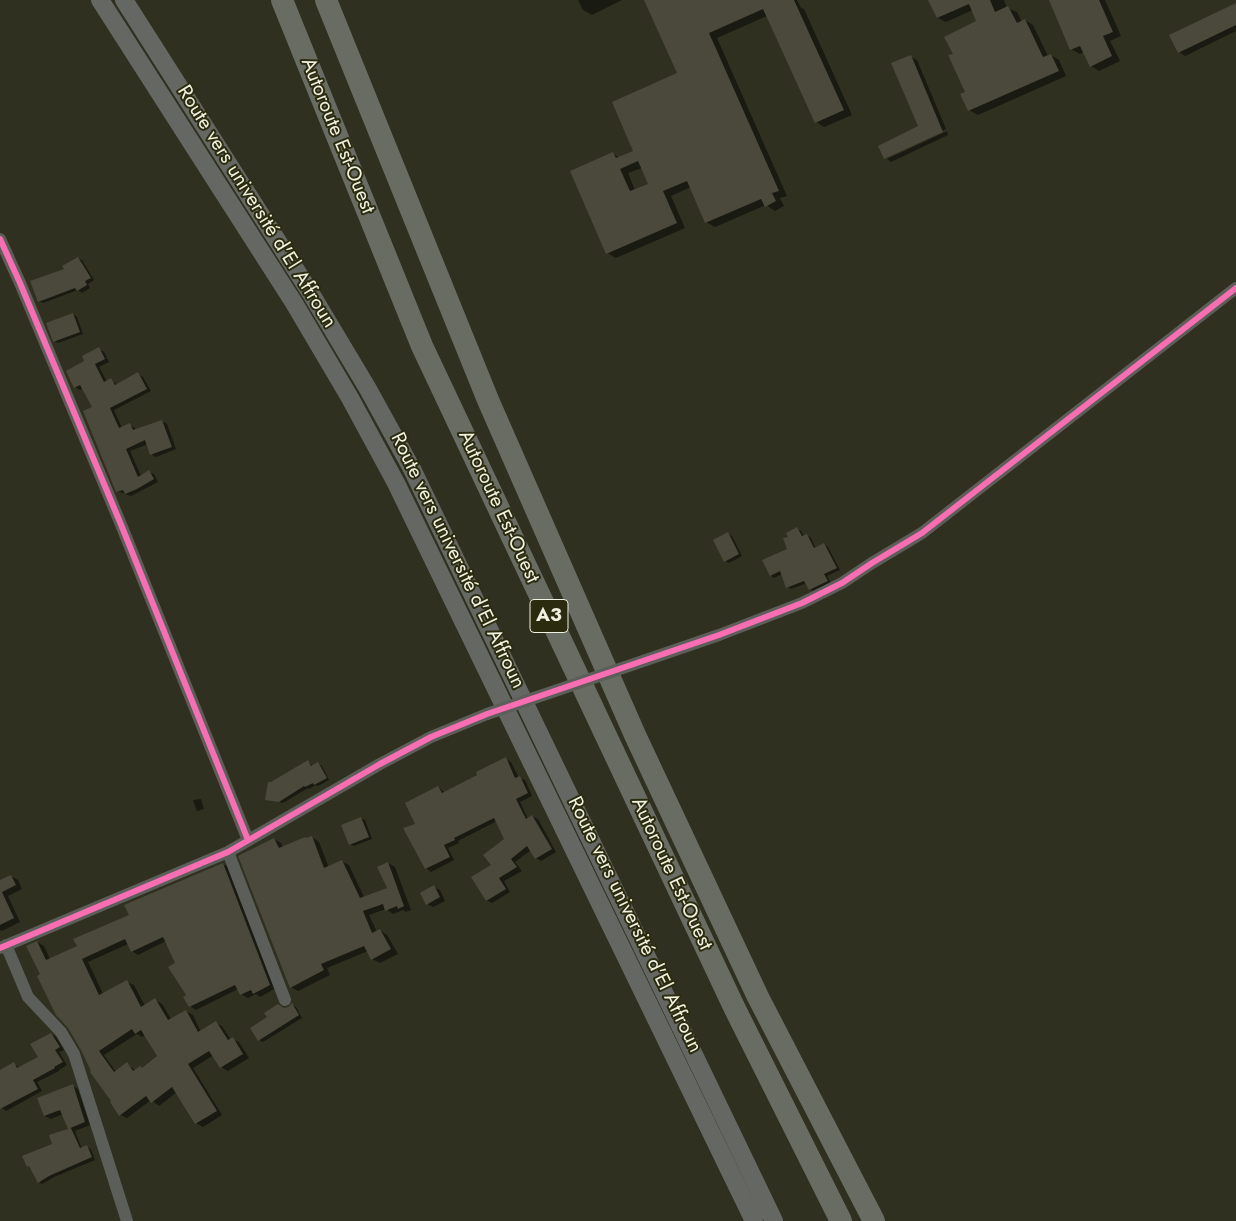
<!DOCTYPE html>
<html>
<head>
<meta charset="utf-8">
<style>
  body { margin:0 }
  canvas { display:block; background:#2f301f }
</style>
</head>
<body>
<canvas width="1236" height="1221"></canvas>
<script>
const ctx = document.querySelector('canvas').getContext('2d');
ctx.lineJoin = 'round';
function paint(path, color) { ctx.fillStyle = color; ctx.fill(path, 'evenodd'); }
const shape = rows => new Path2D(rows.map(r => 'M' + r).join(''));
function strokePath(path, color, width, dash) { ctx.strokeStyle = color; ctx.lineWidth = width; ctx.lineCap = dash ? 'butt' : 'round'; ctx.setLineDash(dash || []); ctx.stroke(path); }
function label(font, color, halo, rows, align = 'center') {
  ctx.font = font + ' Jost,sans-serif'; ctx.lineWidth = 4; ctx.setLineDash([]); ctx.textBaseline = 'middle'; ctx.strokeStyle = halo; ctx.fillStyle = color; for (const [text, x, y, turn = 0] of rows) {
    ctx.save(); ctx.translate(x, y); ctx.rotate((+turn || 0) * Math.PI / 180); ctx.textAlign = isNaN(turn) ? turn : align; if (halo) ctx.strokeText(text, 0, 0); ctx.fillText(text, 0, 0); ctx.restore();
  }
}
const shadow = shape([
  [578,0,622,0,592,15,583,10],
  [646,0,797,0,801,8,804,9,852,115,824,127,816,122,767,16,717,38,787,196,780,198,784,206,775,211,766,205,715,227,706,222,691,187,671,196,685,228,616,258,607,253,613,154,620,158,635,151,678,74],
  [642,168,649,185,635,190,628,173],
  [930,0,1004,0,1007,8,1017,12,1022,22,1025,20,1033,25,1048,56,1051,55,1059,60,1066,76,978,115,969,110,967,92,954,55,978,22,973,10,946,22,938,18],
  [1050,0,1105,0,1121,36,1110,41,1120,61,1099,71,1091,66,1084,52,1080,54,1071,49],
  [1236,4,1236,31,1185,56,1179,52],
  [911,57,917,60,946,129,887,157,887,159,879,147,919,127,893,64],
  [947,131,948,135,891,162,887,159],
  [78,258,82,260,94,280,88,284,90,288,82,293,78,290,43,303,39,301,66,269],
  [73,314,77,317,83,334,58,343,54,341],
  [99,349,104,352,109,362,99,367,107,382,111,380,118,385,138,374,143,377,151,391,114,410,122,428,130,425,135,428,136,431,162,421,167,424,176,449,156,457,151,454,148,444,130,451,141,476,149,472,154,474,158,482,131,496,117,491,94,408,84,388,80,390,75,387,86,362],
  [797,529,801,531,804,537,807,535,811,538,816,549,824,544,828,547,840,570,827,576,831,583,814,592,810,589,807,583,791,589,787,587,782,574,774,578,770,575,788,549,789,537],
  [728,534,732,536,742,556,729,563,725,561],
  [506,759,511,762,519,778,525,780,532,796,520,802,528,819,532,816,538,819,556,852,541,861,536,858,531,850,515,862,522,871,504,881,510,892,492,903,486,900,492,865,506,839,497,821,458,841,459,843,448,848,454,860,431,872,426,868,417,824,438,787,445,793],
  [308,762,313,766,318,764,322,766,329,780,318,786,316,785,309,789,308,788,283,803,267,799],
  [201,799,204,809,197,811,193,800],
  [361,818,365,820,372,839,354,846,350,844],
  [312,837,319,842,329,868,341,861,349,865,364,897,389,888,388,863,395,867,411,910,406,912,403,910,393,914,386,909,369,915,377,932,380,930,387,935,398,954,380,963,372,959,368,951,327,968,330,975,298,991,291,987,274,839,281,843,283,847],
  [223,864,230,868,276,988,260,997,256,994,248,998,241,994,238,989,196,1010,190,1006,177,963,166,941,138,955,132,951,128,944,88,962,103,994,127,982,134,985,145,1006,155,1000,162,1004,171,1019,186,1011,193,1015,201,1032,216,1023,222,1026,231,1040,233,1039,239,1042,249,1058,228,1071,221,1067,214,1055,193,1068,222,1115,203,1127,196,1123,177,1092,159,1106,151,1100,127,1118,120,1115,113,1101,93,1072,42,975,37,942,44,946,50,959,78,946],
  [137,1034,142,1037,145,1035,159,1056,143,1069,136,1071,127,1064,116,1072,104,1055],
  [11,876,18,880,22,889,8,896,20,922,2,931,0,930,0,882],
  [434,887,440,890,445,901,433,907,427,904],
  [292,1005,296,1007,302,1018,263,1042,259,1040,284,1009],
  [51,1034,56,1037,64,1050,59,1052,67,1065,59,1070,59,1071,37,1082,42,1091,6,1111,2,1108,0,1105,0,1071,14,1064,20,1068,39,1058],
  [73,1086,78,1089,90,1125,75,1131,82,1149,87,1147,91,1149,95,1160,54,1177,42,1184,38,1182,31,1168,28,1166,71,1130,69,1128,63,1114,51,1119,45,1116,39,1099]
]);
const building = shape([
  [644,0,794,0,844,110,815,123,763,9,709,33,779,191,772,193,776,201,765,207,761,199,705,223,687,181,663,191,677,223,606,254,570,171,613,152,616,158,633,151,612,102,677,73],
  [638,161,648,184,630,191,620,169],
  [928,0,990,0,995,12,1008,6,1017,23,1025,19,1043,57,1051,54,1059,71,968,111,960,94,965,92,948,55,953,54,944,37,976,21,969,4,937,18],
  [1049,0,1099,0,1113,32,1103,36,1112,56,1090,67,1080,46,1070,50],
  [1236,3,1236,25,1178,53,1169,35],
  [911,55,943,132,884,159,878,146,918,126,891,63],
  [78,257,91,278,85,281,87,285,77,291,75,288,38,302,30,281,64,269,62,266],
  [73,313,80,332,53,342,46,323],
  [99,347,105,359,95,364,104,382,111,378,115,385,138,372,147,389,110,408,119,428,130,423,133,430,162,420,172,447,150,455,145,440,126,449,138,477,149,470,154,479,137,489,125,494,123,490,116,492,83,411,92,407,80,385,74,388,66,371,84,361,82,356],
  [797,527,802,536,807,534,814,548,824,543,837,568,824,574,828,581,809,590,804,581,786,588,780,571,770,576,762,560,787,549,783,538,788,537,786,533],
  [728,532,739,554,724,562,713,540],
  [506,757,515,778,520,776,528,793,516,799,526,819,532,815,552,849,535,859,527,846,511,859,517,867,499,878,506,889,486,901,471,877,491,865,483,855,504,839,494,818,454,838,455,840,444,845,450,857,425,869,403,828,415,824,405,803,438,786,442,793,477,775,476,772],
  [308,760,311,766,318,762,327,778,314,785,313,783,305,787,304,786,279,802,265,800,268,782,271,782],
  [361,817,369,837,349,845,341,825],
  [312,836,324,868,342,860,360,898,387,888,377,867,388,862,404,906,398,909,397,906,385,911,383,904,363,911,372,933,380,929,391,949,371,960,364,946,321,964,324,970,290,988,238,856,274,838,279,848,305,837,306,838],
  [223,863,270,985,253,994,251,990,240,995,235,985,189,1007,183,997,186,995,168,967,175,963,163,937,131,952,125,939,82,959,99,995,127,980,141,1007,155,998,168,1020,186,1010,198,1032,216,1021,228,1040,233,1037,243,1054,220,1068,209,1051,188,1064,217,1111,195,1124,172,1087,151,1103,146,1096,119,1116,110,1102,111,1101,90,1072,91,1071,81,1050,68,1028,56,1015,37,976,40,974,26,946,37,941,46,960,77,946,73,939,129,915,124,905],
  [132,1029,135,1034,141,1030,157,1056,142,1068,140,1066,133,1071,127,1062,114,1072,99,1051],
  [11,875,16,885,2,892,14,918,0,925,0,880],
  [434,885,440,897,426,905,420,893],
  [292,1003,299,1015,258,1041,250,1028,267,1017,264,1013,278,1004,284,1008,288,1007],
  [51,1033,60,1047,55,1050,63,1062,54,1067,55,1068,33,1080,38,1089,0,1109,0,1070,14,1062,17,1068,38,1057,30,1044],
  [73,1084,85,1122,68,1129,60,1110,44,1116,37,1098],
  [71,1128,80,1148,87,1145,92,1157,49,1176,38,1183,29,1166,27,1167,22,1156,52,1144,49,1135]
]);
const minor = shape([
  [0,239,20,283,122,527,248,840],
  [646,660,719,635,802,603,842,583,872,563,922,533,1236,288],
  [228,852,285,1000],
  [6,945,28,997,61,1032,74,1054,127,1221],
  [0,948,228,852,380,764,431,737,487,714]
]);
const secondary = shape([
  [100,0,294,303,350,398,396,483,754,1221],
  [124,0,310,292,368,389,412,469,774,1221]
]);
const motorway = shape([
  [282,0,422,346,735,1009,841,1221],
  [326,0,488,400,635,735,758,997,874,1221]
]);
const minorBridge = shape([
  [487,714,646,660]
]);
const cycleway = shape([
  [0,239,20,283,122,527,248,840],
  [0,948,228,852,380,764,431,737,487,714,719,635,802,603,842,583,872,563,922,533,1236,288]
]);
const shields = [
  [549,616,38]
];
const shieldNames = [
  ["A3",549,616]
];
const streetNames = [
  ["Autoroute Est-Ouest",337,136,68],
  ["Route vers université d'El Affroun",256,207,58],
  ["Autoroute Est-Ouest",498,507,65],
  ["Route vers université d'El Affroun",457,561,64],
  ["Autoroute Est-Ouest",671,874,65],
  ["Route vers université d'El Affroun",634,925,64]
];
paint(shadow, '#0007');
paint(building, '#4b483c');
strokePath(minor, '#5c5f59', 12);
strokePath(secondary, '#656862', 18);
strokePath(motorway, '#686c62', 22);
strokePath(minorBridge, '#5c5f59', 12);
strokePath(cycleway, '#f96db3', 6);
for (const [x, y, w] of shields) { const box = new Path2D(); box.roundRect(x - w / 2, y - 16.5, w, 33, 4); ctx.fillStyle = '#2b2c0f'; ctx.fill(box); strokePath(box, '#f0f1e0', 1); }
label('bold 19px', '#f0f1e0', null, shieldNames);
label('20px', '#f0f1e0', '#2b2c0f', streetNames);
</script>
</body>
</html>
